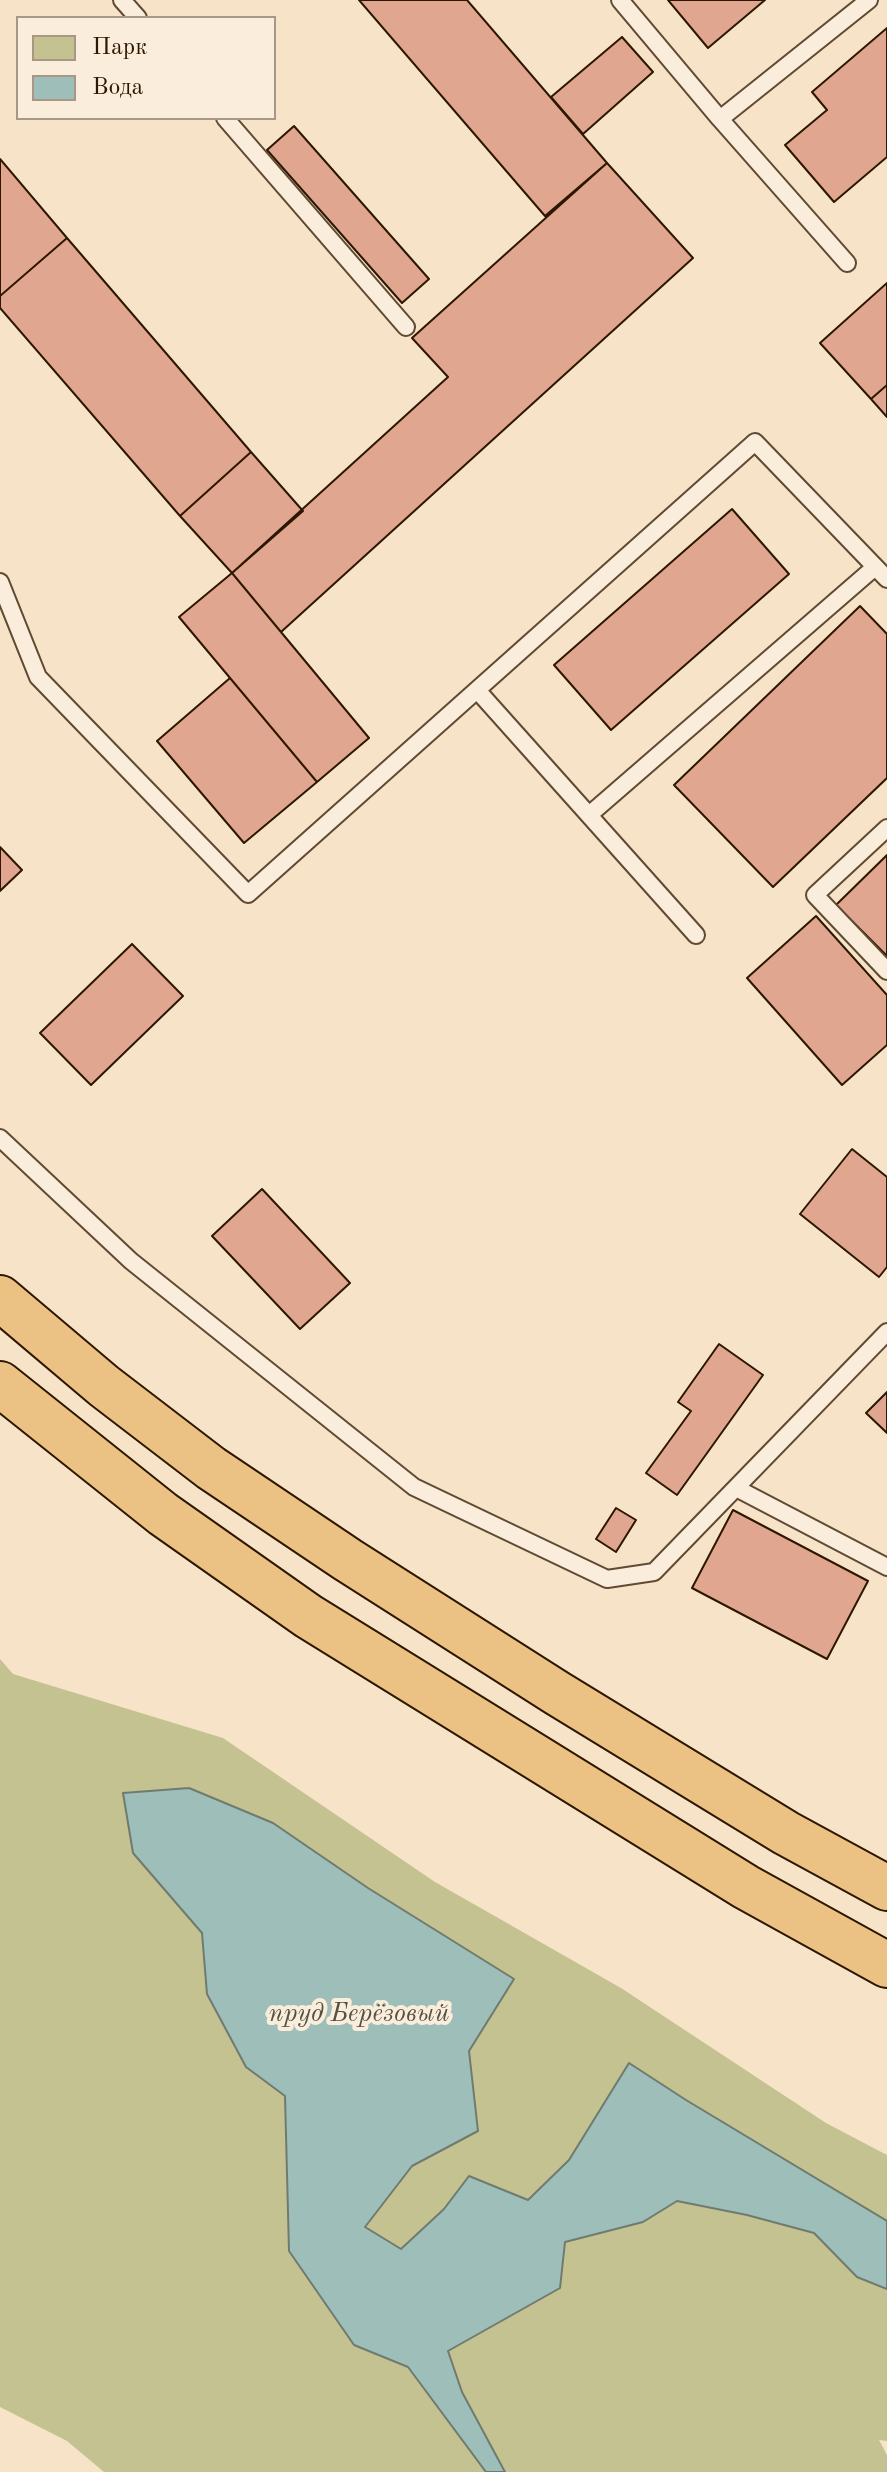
<!DOCTYPE html>
<html>
<head>
<meta charset="utf-8">
<style>
  body { margin:0 }
  #map { position:relative; width:887px; height:2472px; overflow:hidden; background:#f7e4c8; font-family:"Old Standard TT",serif }
  canvas { display:block }
  .legend { position:absolute; left:16px; top:16px; width:260px; height:104px; box-sizing:border-box; background:#faeddb; border:2px solid #a89784; margin:0; padding:10px 14px; list-style:none; font-size:24px; color:#2d1701 }
  .legend li { display:flex; align-items:center; gap:16px; height:40px }
  .legend b { width:40px; border:2px solid #a89784 }
</style>
</head>
<body>
<div id="map">
<canvas width="887" height="2472"></canvas>
<ul class="legend">
<li><b style="height:22px;background:#c4c291"></b>Парк</li>
<li><b style="height:22px;background:#9dbeb9"></b>Вода</li>
</ul>
</div>
<script>
const ctx = document.querySelector('canvas').getContext('2d');
ctx.lineJoin = 'round';
function paint(path, color) { ctx.fillStyle = color; ctx.fill(path, 'evenodd'); }
const shape = rows => new Path2D(rows.map(r => 'M' + r).join(''));
function strokePath(path, color, width, dash) { ctx.strokeStyle = color; ctx.lineWidth = width; ctx.lineCap = dash ? 'butt' : 'round'; ctx.setLineDash(dash || []); ctx.stroke(path); }
function label(font, color, halo, rows, align = 'center') {
  ctx.font = font + ' "Old Standard TT",serif'; ctx.lineWidth = 8; ctx.setLineDash([]); ctx.textBaseline = 'middle'; ctx.strokeStyle = halo; ctx.fillStyle = color; for (const [text, x, y, turn = 0] of rows) {
    ctx.save(); ctx.translate(x, y); ctx.rotate((+turn || 0) * Math.PI / 180); ctx.textAlign = isNaN(turn) ? turn : align; if (halo) ctx.strokeText(text, 0, 0); ctx.fillText(text, 0, 0); ctx.restore();
  }
}
const green = shape([
  [0,1659,13,1674,223,1738,435,1882,621,1988,826,2123,887,2155,887,2221,686,2100,629,2063,569,2160,528,2201,469,2176,444,2209,401,2250,365,2227,412,2166,477,2131,469,2051,368,1888,273,1823,133,1853,202,1933,207,1994,246,2067,285,2096,289,2251,354,2345,408,2367,486,2472,104,2472,67,2441,0,2407],
  [677,2201,747,2215,814,2233,857,2277,887,2289,887,2441,879,2440,887,2455,887,2472,505,2472,462,2392,447,2351,560,2288,565,2242,643,2222]
]);
const water = shape([
  [189,1788,273,1823,368,1888,514,1979,469,2051,478,2131,412,2166,365,2227,401,2249,444,2209,469,2176,528,2200,569,2160,629,2063,686,2100,887,2221,887,2289,857,2277,814,2233,747,2215,677,2201,643,2222,565,2242,560,2288,448,2351,462,2392,505,2472,486,2472,408,2367,354,2345,289,2251,285,2096,246,2067,207,1994,202,1933,133,1853,123,1793,189,1788]
]);
const building = shape([
  [359,0,467,0,607,163,545,216,359,0],
  [668,0,765,0,708,48,668,0],
  [887,28,887,157,834,202,785,145,827,110,812,92,887,28],
  [622,37,653,72,583,134,551,97,622,37],
  [294,126,429,279,402,303,267,150,294,126],
  [0,159,67,238,0,296,0,159],
  [607,163,693,258,281,632,232,573,448,377,412,338,607,163],
  [67,238,251,452,180,516,0,308,0,296,67,238],
  [887,283,887,385,871,399,820,343,887,283],
  [887,385,887,417,871,399,887,385],
  [251,452,303,511,232,573,180,516,251,452],
  [732,509,789,574,611,730,554,665,732,509],
  [232,573,369,738,317,782,179,617,232,573],
  [860,606,887,634,887,778,773,887,674,785,860,606],
  [230,678,317,782,244,843,157,741,230,678],
  [0,847,22,870,0,891,0,847],
  [887,855,887,956,836,905,887,855],
  [816,916,887,995,887,1045,842,1085,747,978,816,916],
  [132,944,183,996,91,1085,40,1033,132,944],
  [852,1149,887,1177,887,1267,879,1277,800,1214,852,1149],
  [262,1189,350,1283,300,1329,212,1236,262,1189],
  [719,1344,763,1375,677,1495,646,1473,691,1411,678,1402,719,1344],
  [887,1392,887,1433,866,1413,887,1392],
  [616,1508,636,1520,616,1552,596,1539,616,1508],
  [733,1510,868,1581,827,1659,692,1588,733,1510]
]);
const lane = shape([
  [122,0,138,18],
  [620,0,720,119,847,263],
  [225,118,406,327],
  [720,119,869,0],
  [0,582,38,677,248,894,755,442,887,579],
  [477,690,696,935],
  [589,815,875,567],
  [887,828,815,895,887,971],
  [0,1138,131,1261,414,1487,607,1579,654,1572,887,1332],
  [736,1488,887,1567]
]);
const highway = shape([
  [0,1298,104,1386,211,1468,348,1560,557,1693,786,1833,887,1888],
  [0,1384,163,1514,308,1616,746,1887,887,1965]
]);
const waterNames = [
  ["пруд Берёзовый",359,2014]
];
paint(green, '#c4c291');
paint(water, '#9dbeb9');
strokePath(water, '#707b6f', 2);
paint(building, '#e1a68f');
strokePath(building, '#2d1701', 2);
strokePath(lane, '#604a33', 20);
strokePath(highway, '#2d1701', 48);
strokePath(lane, '#faeddb', 16);
strokePath(highway, '#ecc284', 44);
label('italic 26px', '#545141', '#faeddb', waterNames);
</script>
</body>
</html>
